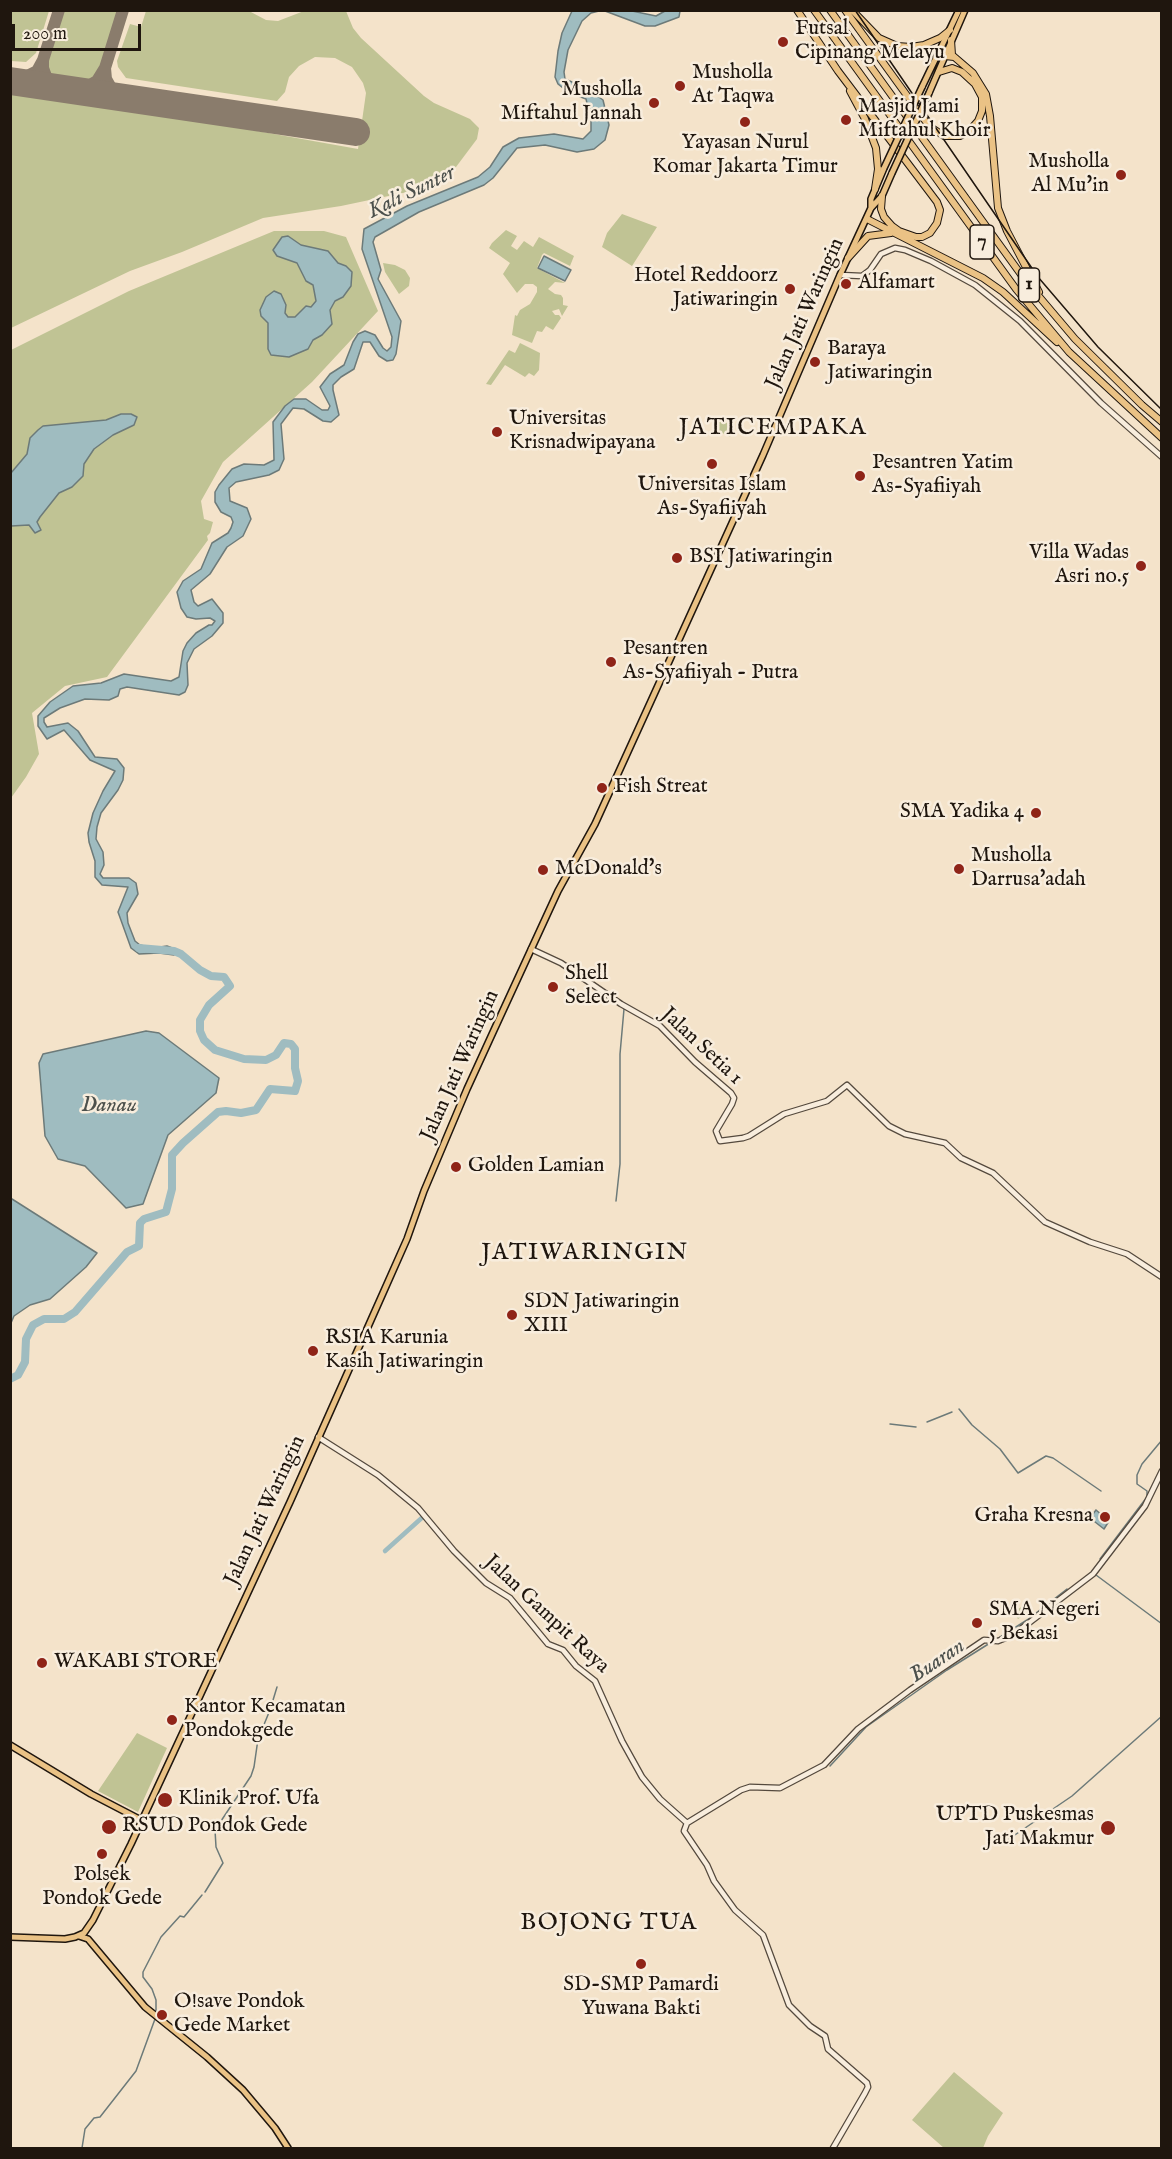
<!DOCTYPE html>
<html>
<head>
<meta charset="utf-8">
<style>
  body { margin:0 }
  #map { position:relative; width:1172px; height:2159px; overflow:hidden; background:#f4e3ca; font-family:"IM FELL English",serif }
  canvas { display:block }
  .frame { position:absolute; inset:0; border:12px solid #1f160e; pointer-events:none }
  .scale { position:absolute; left:12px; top:24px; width:129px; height:27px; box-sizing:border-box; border:3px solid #1f160e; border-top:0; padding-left:8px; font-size:18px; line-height:21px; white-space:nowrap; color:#1f160e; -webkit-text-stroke:4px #f8eddd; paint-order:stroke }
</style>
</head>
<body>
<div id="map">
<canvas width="1172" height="2159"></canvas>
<div class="frame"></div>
<div class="scale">200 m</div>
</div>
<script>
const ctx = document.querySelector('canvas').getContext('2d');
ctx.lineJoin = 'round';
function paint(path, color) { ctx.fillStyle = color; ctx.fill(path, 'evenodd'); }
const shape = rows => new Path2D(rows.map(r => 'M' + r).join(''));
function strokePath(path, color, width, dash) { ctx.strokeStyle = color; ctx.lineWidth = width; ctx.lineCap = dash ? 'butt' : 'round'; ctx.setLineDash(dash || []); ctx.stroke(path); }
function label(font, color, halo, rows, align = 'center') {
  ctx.font = font + ' "IM FELL English",serif'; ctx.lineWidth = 5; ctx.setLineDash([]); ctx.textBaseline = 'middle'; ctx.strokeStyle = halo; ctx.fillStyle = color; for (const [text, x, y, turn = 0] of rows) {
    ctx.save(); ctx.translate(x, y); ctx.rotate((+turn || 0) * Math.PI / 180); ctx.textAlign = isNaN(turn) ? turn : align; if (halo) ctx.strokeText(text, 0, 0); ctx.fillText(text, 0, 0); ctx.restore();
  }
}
const green = shape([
  [11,10,49,11,36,53,26,62,11,61],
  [59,10,123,11,103,74,93,85,80,91,57,87,47,79,43,68,43,60],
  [146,11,249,11,266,20,278,21,304,11,346,11,353,28,361,38,424,96,434,103,470,119,479,128,477,139,456,167,437,181,417,190,341,206,263,218,182,252,130,271,11,328,11,87,358,149,366,93,363,83,352,67,335,58,315,57,299,66,289,77,285,92,277,101,126,78,118,67,117,61,130,24,141,27],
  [622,214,657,227,632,266,602,247,607,233],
  [506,230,517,236,511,246,517,250,524,241,533,247,539,237,574,256,570,266,544,253,542,255,537,268,565,283,555,282,548,289,555,294,561,295,563,298,563,305,568,306,562,316,559,309,552,311,555,315,559,315,561,318,553,330,546,326,542,332,537,331,532,343,512,335,515,315,517,316,520,310,530,304,537,292,537,287,533,284,525,284,517,293,503,274,510,263,489,248,492,243],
  [274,231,324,231,346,237,378,311,312,382,223,462,201,501,204,519,213,522,210,533,207,536,208,540,107,677,65,686,32,713,39,754,26,777,11,798,11,350,129,291],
  [383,263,395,265,405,270,410,278,409,286,399,294,385,272],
  [520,343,540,353,539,370,534,376,529,373,525,377,505,365,491,385,486,384,509,350,515,353],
  [718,418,734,427,730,437,713,428],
  [1028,1603,1032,1610,1018,1619,1013,1612],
  [137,1733,167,1748,138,1812,98,1791],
  [954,2072,1003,2113,988,2136,983,2148,944,2148,912,2120]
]);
const water = shape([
  [572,11,599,11,591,13,582,21,568,50,564,72,565,79,586,88,603,100,609,125,605,140,594,149,577,152,545,145,517,148,493,178,484,185,419,212,375,237,373,242,381,270,378,279,401,321,396,354,393,360,387,361,379,356,370,342,363,342,354,369,341,377,333,385,333,390,339,415,331,422,323,421,304,409,293,408,281,424,284,459,279,470,269,475,236,482,229,488,230,501,247,508,251,519,243,536,227,547,210,574,191,590,194,602,198,606,212,599,223,613,223,623,212,636,194,649,187,663,188,685,185,692,179,695,127,687,120,689,118,696,109,700,85,699,60,708,44,718,44,722,47,727,68,723,78,731,95,757,117,759,124,768,123,780,118,790,101,813,97,827,96,839,103,852,104,865,100,874,103,878,129,878,136,883,138,894,127,913,128,923,135,941,140,945,153,948,167,946,180,951,188,959,175,951,174,955,159,953,139,954,131,948,118,912,128,887,102,885,95,877,95,861,89,842,88,833,93,813,103,791,115,771,90,760,64,730,47,739,38,726,38,716,50,702,73,686,101,683,124,674,171,681,179,677,183,651,187,643,196,633,209,625,212,625,215,621,210,618,196,619,187,617,181,608,177,592,183,581,201,569,212,543,228,533,231,528,233,522,231,517,221,512,215,502,215,492,219,485,232,469,244,464,264,465,274,460,273,422,285,406,294,399,306,399,322,410,328,410,330,406,320,387,330,374,344,365,353,342,358,334,365,331,375,335,383,348,387,351,391,347,392,337,362,249,364,229,407,206,478,177,490,167,503,147,519,138,554,134,583,139,591,131,591,120,586,99,568,92,558,84,555,77,558,51,562,33,572,11],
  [605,11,632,11,656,16,665,11,680,11,679,17,655,26,645,26,605,11],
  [288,236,301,245,328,251,338,263,346,266,352,272,351,286,343,297,335,301,330,310,332,324,322,335,313,340,308,349,289,357,271,355,268,349,268,323,261,316,260,310,266,297,274,291,281,294,286,305,285,313,288,317,295,317,306,306,311,307,316,301,313,285,306,281,297,263,277,256,273,250,282,237,288,236],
  [544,256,571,270,565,281,538,268,544,256],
  [121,414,131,414,137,417,134,425,113,435,94,449,84,464,83,476,72,487,59,493,40,517,37,522,41,530,35,533,29,525,11,526,11,473,27,454,30,438,38,430,43,426,106,420,121,414],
  [146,1031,159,1033,219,1078,216,1093,168,1135,143,1204,126,1208,85,1166,58,1159,45,1136,39,1063,43,1054,146,1031],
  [12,1199,97,1253,86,1267,50,1299,30,1305,14,1316,11,1323,10,1200,12,1199],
  [1096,1510,1109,1521,1104,1529,1090,1518,1096,1510]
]);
const stream = shape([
  [616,1201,620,1164,620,1054,624,1009],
  [959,1409,972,1425,1000,1449,1018,1473,1046,1456,1053,1458,1101,1491],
  [927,1422,952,1412],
  [890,1424,916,1427],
  [1100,1559,1147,1497,1147,1491,1137,1484,1137,1475,1142,1464,1162,1440],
  [1096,1575,1162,1624],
  [997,1639,1027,1620,1067,1589],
  [830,1766,866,1727,947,1670,990,1643],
  [1006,1841,1072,1796,1162,1716],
  [205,1892,223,1863,216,1847,215,1830,251,1776,254,1767,258,1739,270,1710,277,1687],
  [156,2013,156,2000,152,1989,143,1977,143,1972,161,1937,180,1916,184,1917,202,1895],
  [82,2148,85,2129,94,2118,100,2117,136,2071,155,2019]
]);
const canal = shape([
  [385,1551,425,1515]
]);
const river = shape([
  [10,1379,18,1375,25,1362,26,1339,33,1325,44,1319,64,1319,75,1312,127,1252,139,1246,140,1223,144,1219,166,1212,172,1189,172,1155,183,1143,218,1112,226,1111,241,1113,256,1110,270,1089,295,1091,298,1081,295,1068,295,1049,291,1044,284,1043,276,1055,266,1060,244,1059,215,1050,204,1040,200,1031,200,1020,209,1005,230,986,224,977,211,976,200,970,181,954,174,951,139,948]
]);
const taxiway = shape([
  [43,60,59,10],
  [105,68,123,10],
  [17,81,37,71,43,60,43,68,47,79,57,87],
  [80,91,97,81,105,68,106,79,111,88,125,97]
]);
const runway = shape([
  [10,81,356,132]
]);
const tertiary = shape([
  [840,275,862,276,870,270,881,254,895,248,905,250,931,261,975,285,1020,321,1101,403,1162,457],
  [531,949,561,963,621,1004,660,1026,695,1062,731,1093,734,1098,732,1104,716,1131,720,1141,743,1138,749,1136,784,1114,827,1101,847,1085,889,1126,905,1134,945,1143,961,1158,993,1173,1045,1222,1090,1242,1127,1254,1162,1277],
  [318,1437,378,1475,418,1508,454,1551,486,1583,510,1598,548,1644,563,1650,576,1666,595,1681,622,1741,642,1777,660,1799,687,1823],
  [687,1823,741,1790,750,1787,780,1788,824,1765,858,1729,910,1690,984,1640,998,1641,1013,1635,1093,1574,1145,1506,1162,1471],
  [687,1823,684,1831,707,1865,714,1881,735,1910,763,1935,789,2005,810,2026,825,2036,828,2049,867,2083,868,2087,865,2093,833,2148]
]);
const primary = shape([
  [922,87,959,10],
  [929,93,965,10],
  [871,208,871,199,884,168],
  [10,1745,91,1794,141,1820],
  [79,1936,88,1939,145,2007,207,2057,243,2090,275,2128,288,2148],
  [10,1937,65,1939,75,1937,84,1933,93,1920,131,1844,290,1502,379,1302,407,1239,424,1191,467,1089,494,1030,558,891,595,824,763,455,840,275,871,208,882,196,892,173]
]);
const motorway = shape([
  [797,10,838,71,937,202,940,210,937,223,930,233,922,237,916,237,899,231,892,226,884,217,881,209,882,196],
  [814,10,1016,289,1069,352,1162,438],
  [830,10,1025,280,1075,339,1142,405,1162,422],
  [845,10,929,126,944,136,960,136,969,131,978,121,982,111,982,97,975,84,962,72,952,68,939,72],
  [852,10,879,38,897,46,911,47,924,45,940,38,950,30],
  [951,40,952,55,973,73,986,94,990,116,998,208,1007,231,1039,292],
  [938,53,945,56,954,57],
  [850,91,865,119,876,148,878,169,875,189],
  [867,219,983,278,1003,292,1057,342],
  [848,258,868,236,891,233]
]);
const tram = shape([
  [855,10,1038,277,1098,347,1162,410]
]);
const primaryBridge = shape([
  [884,168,922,87],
  [892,173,929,93]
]);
const markers = [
  [783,42,6,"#8f2418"],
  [680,86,6,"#8f2418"],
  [654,103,6,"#8f2418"],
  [846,120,6,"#8f2418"],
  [745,122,6,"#8f2418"],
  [1121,175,6,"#8f2418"],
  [846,284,6,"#8f2418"],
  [790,289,6,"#8f2418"],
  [815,362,6,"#8f2418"],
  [497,432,6,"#8f2418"],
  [712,464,6,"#8f2418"],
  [860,476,6,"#8f2418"],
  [677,558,6,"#8f2418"],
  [1141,566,6,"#8f2418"],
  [611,662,6,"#8f2418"],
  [602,788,6,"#8f2418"],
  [1036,813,6,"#8f2418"],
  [959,869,6,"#8f2418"],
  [543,870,6,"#8f2418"],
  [553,987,6,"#8f2418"],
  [456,1167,6,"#8f2418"],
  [512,1315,6,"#8f2418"],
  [313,1351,6,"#8f2418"],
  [1105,1517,6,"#8f2418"],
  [977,1623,6,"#8f2418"],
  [42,1663,6,"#8f2418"],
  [172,1720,6,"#8f2418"],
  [165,1800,8,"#8f2418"],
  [109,1827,8,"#8f2418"],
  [1108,1828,8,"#8f2418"],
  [102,1854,6,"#8f2418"],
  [641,1964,6,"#8f2418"],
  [162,2015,6,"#8f2418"]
];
const shields = [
  [982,242,24],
  [1029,285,21]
];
const shieldNames = [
  ["7",982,242],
  ["1",1029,285]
];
const poiNames = [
  ["Futsal",795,30],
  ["Cipinang Melayu",795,54],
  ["Musholla",692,74],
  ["At Taqwa",692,98],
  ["Musholla",642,91,"right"],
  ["Miftahul Jannah",642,115,"right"],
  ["Masjid Jami",858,108],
  ["Miftahul Khoir",858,132],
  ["Yayasan Nurul",745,144,"center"],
  ["Komar Jakarta Timur",745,168,"center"],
  ["Musholla",1109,163,"right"],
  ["Al Mu'in",1109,187,"right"],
  ["Hotel Reddoorz",778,277,"right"],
  ["Jatiwaringin",778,301,"right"],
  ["Alfamart",858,284],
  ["Baraya",827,350],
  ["Jatiwaringin",827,374],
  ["Universitas",509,420],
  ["Krisnadwipayana",509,444],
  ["Pesantren Yatim",872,464],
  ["As-Syafiiyah",872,488],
  ["Universitas Islam",712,486,"center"],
  ["As-Syafiiyah",712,510,"center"],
  ["Villa Wadas",1129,554,"right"],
  ["Asri no.5",1129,578,"right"],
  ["BSI Jatiwaringin",689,558],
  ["Pesantren",623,650],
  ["As-Syafiiyah - Putra",623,674],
  ["Fish Streat",614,788],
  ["SMA Yadika 4",1024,813,"right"],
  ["Musholla",971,857],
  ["Darrusa'adah",971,881],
  ["McDonald's",555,870],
  ["Shell",565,975],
  ["Select",565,999],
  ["Golden Lamian",468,1167],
  ["SDN Jatiwaringin",524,1303],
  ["XIII",524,1327],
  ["RSIA Karunia",325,1339],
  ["Kasih Jatiwaringin",325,1363],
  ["Graha Kresna",1093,1517,"right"],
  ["SMA Negeri",989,1611],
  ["5 Bekasi",989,1635],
  ["WAKABI STORE",54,1663],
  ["Kantor Kecamatan",184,1708],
  ["Pondokgede",184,1732],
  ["Klinik Prof. Ufa",178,1800],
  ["UPTD Puskesmas",1094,1816,"right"],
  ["Jati Makmur",1094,1840,"right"],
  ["RSUD Pondok Gede",122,1827],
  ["Polsek",102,1876,"center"],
  ["Pondok Gede",102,1900,"center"],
  ["SD-SMP Pamardi",641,1986,"center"],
  ["Yuwana Bakti",641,2010,"center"],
  ["O!save Pondok",174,2003],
  ["Gede Market",174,2027]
];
const streetNames = [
  ["Jalan Jati Waringin",806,314,-66],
  ["Jalan Setia 1",701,1047,43],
  ["Jalan Jati Waringin",461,1066,-66],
  ["Jalan Jati Waringin",266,1511,-65],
  ["Jalan Gampit Raya",546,1615,43]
];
const waterNames = [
  ["Kali Sunter",412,193,-26],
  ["Danau",109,1106],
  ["Buaran",938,1662,-34]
];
const quarterNames = [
  ["JATICEMPAKA",773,429],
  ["JATIWARINGIN",585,1254],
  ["BOJONG TUA",609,1924]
];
paint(green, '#c0c394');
paint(water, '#9fbcc0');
strokePath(water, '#6c7a79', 1.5);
strokePath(stream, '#6c7a79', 1.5);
strokePath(canal, '#9fbcc0', 4.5);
strokePath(river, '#9fbcc0', 8);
strokePath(taxiway, '#8a7c6c', 12);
strokePath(runway, '#8a7c6c', 28);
strokePath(tertiary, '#54493d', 7);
strokePath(primary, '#1f160e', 8);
strokePath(motorway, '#1f160e', 8);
strokePath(tertiary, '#f8eddd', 4.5);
strokePath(primary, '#eac285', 5);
strokePath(motorway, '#eac285', 6);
strokePath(tram, '#1f160e', 1.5);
strokePath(primaryBridge, '#1f160e', 8, []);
strokePath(primaryBridge, '#eac285', 5);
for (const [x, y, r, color] of markers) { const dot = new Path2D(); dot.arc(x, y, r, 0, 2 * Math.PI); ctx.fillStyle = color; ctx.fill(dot); strokePath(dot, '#f8eddd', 2); }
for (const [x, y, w] of shields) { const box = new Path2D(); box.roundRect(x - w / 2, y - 17, w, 34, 4.5); ctx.fillStyle = '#f8eddd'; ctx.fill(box); strokePath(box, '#1f160e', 1.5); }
label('bold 20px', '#1f160e', null, shieldNames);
label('21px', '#1f160e', '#f8eddd', poiNames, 'left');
label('21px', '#1f160e', '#f8eddd', streetNames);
label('italic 22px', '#4c504c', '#f8eddd', waterNames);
ctx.letterSpacing = '1.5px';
label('24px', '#1f160e', '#f8eddd', quarterNames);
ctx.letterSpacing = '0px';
</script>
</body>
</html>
